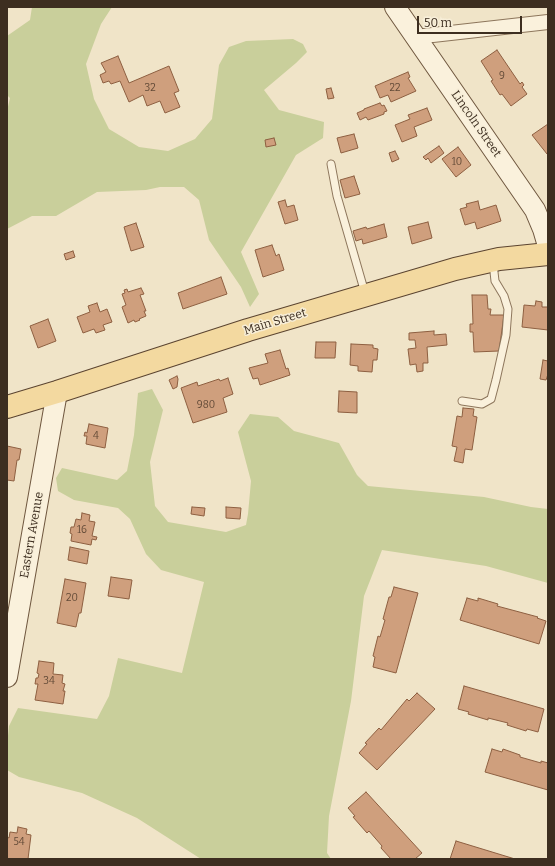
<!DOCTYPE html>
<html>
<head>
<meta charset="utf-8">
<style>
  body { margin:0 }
  #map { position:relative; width:555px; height:866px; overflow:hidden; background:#f0e4c8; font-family:Bitter,serif }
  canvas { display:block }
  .frame { position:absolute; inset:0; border:8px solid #3d2e20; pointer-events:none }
  .scale { position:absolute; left:417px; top:16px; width:105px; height:18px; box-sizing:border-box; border:2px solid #3d2e20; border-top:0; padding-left:5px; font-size:12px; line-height:14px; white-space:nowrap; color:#3d2e20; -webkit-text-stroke:3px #f7eed8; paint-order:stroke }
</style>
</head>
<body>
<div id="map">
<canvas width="555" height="866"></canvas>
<div class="frame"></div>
<div class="scale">50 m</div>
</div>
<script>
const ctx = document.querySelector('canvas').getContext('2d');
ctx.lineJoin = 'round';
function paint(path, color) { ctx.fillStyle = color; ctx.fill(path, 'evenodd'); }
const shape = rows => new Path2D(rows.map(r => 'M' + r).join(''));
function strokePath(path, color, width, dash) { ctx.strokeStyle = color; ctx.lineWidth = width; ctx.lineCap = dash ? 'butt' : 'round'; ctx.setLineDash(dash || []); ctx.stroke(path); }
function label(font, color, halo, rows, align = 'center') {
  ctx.font = font + ' Bitter,serif'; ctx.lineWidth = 3; ctx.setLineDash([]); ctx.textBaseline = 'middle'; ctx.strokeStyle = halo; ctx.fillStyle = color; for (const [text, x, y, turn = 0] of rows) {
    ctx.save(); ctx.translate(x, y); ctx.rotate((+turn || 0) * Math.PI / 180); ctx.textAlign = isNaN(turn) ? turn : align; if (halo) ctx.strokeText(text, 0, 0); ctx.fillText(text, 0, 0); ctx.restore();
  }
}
const green = shape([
  [32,7,112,7,101,24,86,64,94,99,109,129,139,147,168,151,195,139,212,119,219,65,229,47,246,41,293,39,303,44,307,52,296,63,264,90,279,110,324,122,323,138,296,155,241,252,259,294,250,307,241,287,209,240,199,200,184,187,160,187,146,190,97,192,56,216,32,216,7,229,7,111,10,98,7,95,7,36,30,20],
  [152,389,163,410,150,462,155,506,168,522,226,532,246,525,248,514,251,481,238,432,250,414,278,417,294,431,339,443,357,475,368,486,484,497,531,507,548,509,548,583,486,566,382,550,364,596,351,701,329,816,327,853,331,859,201,859,137,818,82,793,19,777,7,770,7,745,9,726,18,708,97,719,109,696,118,658,182,673,204,582,161,570,146,554,130,519,118,508,74,500,58,491,56,478,62,468,117,480,127,471,134,435,138,393]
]);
const building = shape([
  [497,50,520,84,522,82,524,85,522,87,527,94,511,106,502,94,500,95,491,81,493,80,481,61,497,50],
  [118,56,129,83,169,66,179,91,174,93,180,107,165,113,160,101,147,106,143,95,129,102,120,81,111,84,109,81,103,83,100,75,106,72,101,63,118,56],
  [408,72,410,77,408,78,416,91,391,102,388,95,380,98,375,86,408,72],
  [331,88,334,98,328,99,326,89,331,88],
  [380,103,382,106,384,105,387,111,384,112,384,114,368,120,366,117,360,120,357,113,364,110,364,109,380,103],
  [427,108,432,120,414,127,417,136,402,142,395,125,410,119,408,115,427,108],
  [548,124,548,153,547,154,532,135,548,124],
  [354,134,358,148,341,153,337,138,354,134],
  [274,138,276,145,266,147,265,140,274,138],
  [439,146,444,153,431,163,428,158,426,160,423,157,439,146],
  [458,147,471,165,456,177,442,159,458,147],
  [395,151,399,159,392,162,389,153,395,151],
  [354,176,360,194,345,198,340,180,354,176],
  [285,200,287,207,294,205,298,220,285,224,278,202,285,200],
  [478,201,480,210,496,205,501,221,477,229,475,222,465,225,460,209,467,207,466,204,478,201],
  [428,222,432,238,412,244,408,227,428,222],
  [136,223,144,247,131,251,124,227,136,223],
  [384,224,387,237,363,244,362,239,356,241,353,231,366,227,367,229,384,224],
  [272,245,276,256,279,254,284,270,263,277,255,250,272,245],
  [73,251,75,257,66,260,64,254,73,251],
  [221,277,227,294,183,309,178,293,221,277],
  [141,288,144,294,140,295,146,311,144,311,146,316,139,319,140,320,135,322,134,320,128,323,122,307,126,305,122,294,125,293,124,290,127,289,128,292,141,288],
  [472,295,487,295,488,309,491,309,490,315,504,315,499,351,474,352,473,332,470,332,470,324,473,324,472,295],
  [536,301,542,302,542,307,548,307,548,330,522,327,524,305,535,306,536,301],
  [97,303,100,312,107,309,112,322,103,325,105,330,96,333,94,329,83,333,77,317,90,312,88,306,97,303],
  [48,319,56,341,38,348,30,326,48,319],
  [434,331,434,335,446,334,447,345,427,347,428,363,423,363,423,371,417,372,416,364,410,365,408,349,416,348,415,340,409,340,409,333,434,331],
  [316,342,336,342,335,358,315,358,316,342],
  [351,344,373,345,373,348,378,349,377,360,373,360,372,372,358,371,358,366,350,365,351,344],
  [280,350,286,369,288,368,290,375,260,385,258,378,253,379,249,368,268,363,265,354,280,350],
  [543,360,548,361,548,374,546,380,540,379,543,360],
  [177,376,178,379,177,387,173,389,169,380,177,376],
  [228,378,233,394,223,398,227,412,193,423,181,388,197,382,198,386,219,379,220,381,228,378],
  [339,391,357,392,357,413,338,412,339,391],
  [463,408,474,409,473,416,477,417,472,450,465,449,463,463,454,461,457,447,452,446,457,416,462,417,463,408],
  [89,424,108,428,105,448,86,444,87,436,84,436,85,432,87,433,89,424],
  [7,446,21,449,19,460,17,460,14,481,7,480,7,446],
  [192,507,205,508,204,516,191,514,192,507],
  [226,507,241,508,240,519,226,518,226,507],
  [82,513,90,515,89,521,95,522,92,536,97,537,96,540,92,539,91,545,71,541,72,534,70,533,71,527,74,527,76,519,81,520,82,513],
  [70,547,89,551,87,564,68,560,70,547],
  [111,577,132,580,129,599,108,596,111,577],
  [65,579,86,583,81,613,79,613,76,627,57,623,65,579],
  [394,587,418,593,396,673,373,667,375,657,373,656,378,636,380,637,385,620,383,619,389,597,391,597,394,587],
  [467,598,478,601,478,598,498,604,497,606,538,617,537,618,546,621,539,644,460,620,467,598],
  [39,661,54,663,53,674,63,675,62,683,65,684,63,691,65,691,63,704,35,700,38,684,35,684,36,678,38,678,39,674,37,673,39,661],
  [464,686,544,709,538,732,527,729,526,731,507,725,508,723,488,718,488,720,468,714,469,712,458,709,464,686],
  [417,693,435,709,377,770,359,753,367,744,365,743,379,728,381,730,407,699,409,701,417,693],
  [492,749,502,752,503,749,520,755,520,757,541,763,541,761,548,763,548,790,485,772,492,749],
  [366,792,422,853,415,859,391,859,381,848,382,846,369,831,367,833,353,817,355,816,348,808,366,792],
  [18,827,27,829,26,834,31,835,28,859,7,859,7,837,9,838,10,832,17,833,18,827],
  [456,841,515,859,450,859,456,841]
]);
const lane = shape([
  [331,164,337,196,365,293],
  [462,401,482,404,491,399,496,380,506,335,508,309,504,296,495,281,493,263]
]);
const street = shape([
  [415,37,548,22]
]);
const secondary = shape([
  [395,7,535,210,543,229,548,246],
  [7,677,57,392]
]);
const primary = shape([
  [7,407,57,392,248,330,455,269,499,259,548,254]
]);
const numberNames = [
  ["9",502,76],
  ["32",150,88],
  ["22",395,88],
  ["10",457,162],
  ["980",206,405],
  ["4",96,436],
  ["16",82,530],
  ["20",72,598],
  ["34",49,681],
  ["54",19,842]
];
const streetNames = [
  ["Lincoln Street",476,124,55],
  ["Main Street",275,322,-17],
  ["Eastern Avenue",32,535,-80]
];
paint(green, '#c9cf9b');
paint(building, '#cf9f7d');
strokePath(building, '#8d5f41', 1);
strokePath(lane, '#8d765c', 9);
strokePath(street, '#8d765c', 16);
strokePath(secondary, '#6f573f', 22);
strokePath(primary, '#5b4430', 24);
strokePath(lane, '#faf1dc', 7);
strokePath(street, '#faf1dc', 14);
strokePath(secondary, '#faf1dc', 20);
strokePath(primary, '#f3d9a0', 22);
label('10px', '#624a37', null, numberNames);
label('12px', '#3d2e20', '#f7eed8', streetNames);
</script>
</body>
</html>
